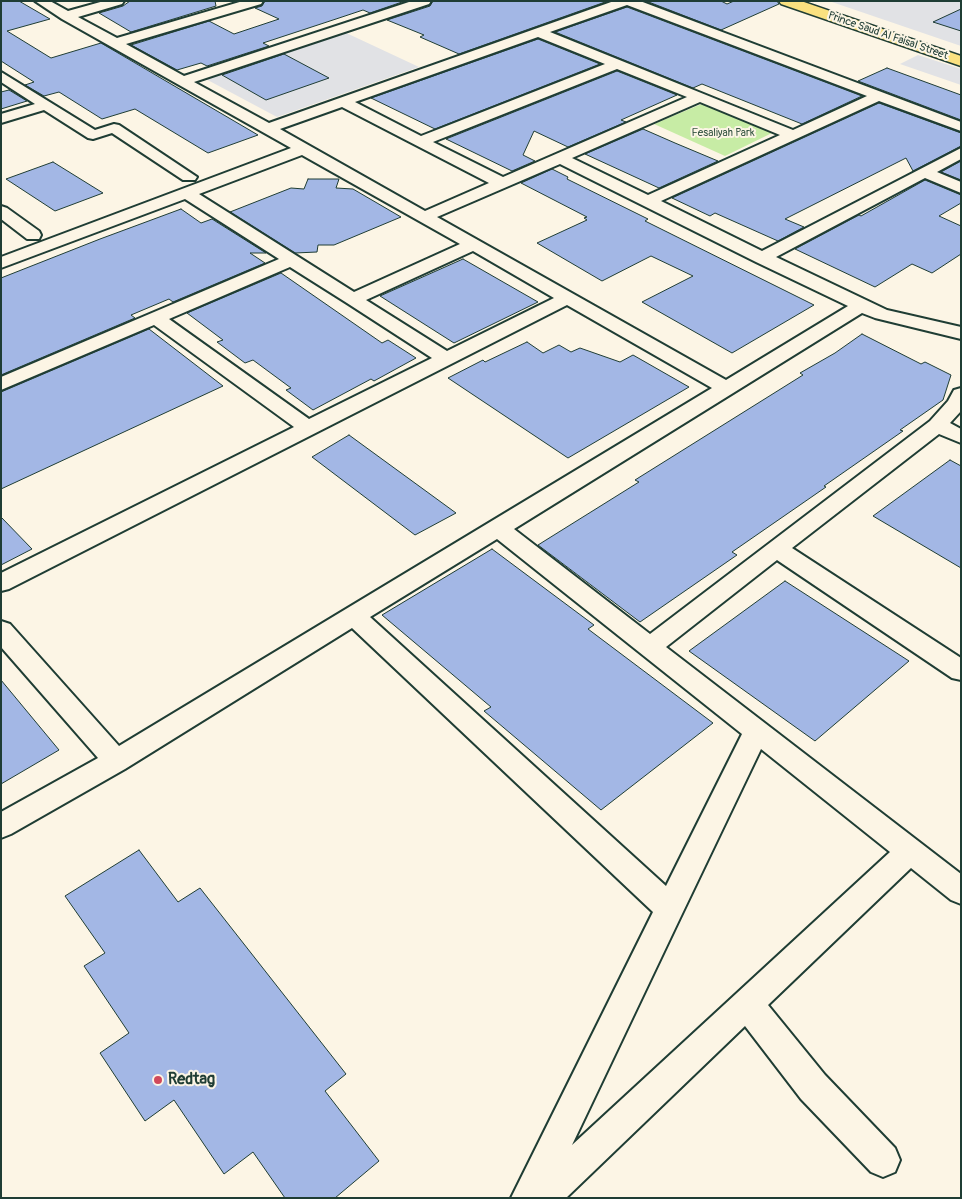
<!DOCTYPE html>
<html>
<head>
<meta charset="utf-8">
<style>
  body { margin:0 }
  #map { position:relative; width:962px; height:1199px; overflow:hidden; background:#fcf5e5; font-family:Pangolin,sans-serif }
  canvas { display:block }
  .frame { position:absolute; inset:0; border:2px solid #1f3d34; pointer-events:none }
</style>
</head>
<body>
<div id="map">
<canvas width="962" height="1199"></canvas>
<div class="frame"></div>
</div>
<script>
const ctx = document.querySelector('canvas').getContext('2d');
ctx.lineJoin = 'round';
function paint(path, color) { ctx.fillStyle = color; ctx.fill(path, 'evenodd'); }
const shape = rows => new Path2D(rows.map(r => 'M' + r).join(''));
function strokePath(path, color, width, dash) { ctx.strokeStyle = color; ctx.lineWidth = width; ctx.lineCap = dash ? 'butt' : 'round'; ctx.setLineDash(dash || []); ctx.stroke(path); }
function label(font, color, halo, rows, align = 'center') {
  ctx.font = font + ' Pangolin,sans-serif'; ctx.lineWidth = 4; ctx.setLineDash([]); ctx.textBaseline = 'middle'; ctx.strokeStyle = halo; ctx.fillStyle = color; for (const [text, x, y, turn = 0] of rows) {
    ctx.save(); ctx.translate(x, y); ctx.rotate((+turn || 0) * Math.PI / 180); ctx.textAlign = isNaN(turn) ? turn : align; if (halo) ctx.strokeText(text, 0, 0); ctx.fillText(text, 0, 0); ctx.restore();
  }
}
const built = shape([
  [829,1,961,1,961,46],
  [342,31,419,67,277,117,202,77],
  [918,55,961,69,961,85,900,64]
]);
const green = shape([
  [704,103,774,132,725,156,654,124]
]);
const building = shape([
  [1,1,19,1,50,19,7,31,51,58,101,43,258,135,208,153,135,109,102,119,59,92,44,96,25,85,34,82,1,61,1,1],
  [130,1,215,1,216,6,131,32,99,13,123,6,130,1],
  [265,1,405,1,370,13,363,10,336,19,263,43,269,46,207,66,201,63,177,70,131,45,209,21,234,34,279,19,255,8,262,6,265,1],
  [433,1,608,1,459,54,420,37,424,35,387,20,430,6,433,1],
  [646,1,721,1,727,4,734,1,777,1,779,4,721,30,646,1],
  [627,7,862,96,802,124,702,84,693,88,555,32,627,7],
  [961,9,961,31,933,22,961,9],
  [538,39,600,64,435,129,371,98,538,39],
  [284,54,329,78,266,100,222,75,284,54],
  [887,68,961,95,961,120,858,81,887,68],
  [617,71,677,95,621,120,626,122,568,147,534,131,523,155,535,161,512,171,446,139,617,71],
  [9,90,27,101,1,109,1,92,9,90],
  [879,103,961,133,961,146,913,171,906,158,785,219,804,227,778,241,715,213,710,216,672,198,879,103],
  [643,129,675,143,718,161,659,188,585,154,643,129],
  [961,161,961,180,941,172,961,161],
  [53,162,103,193,55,211,6,179,53,162],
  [552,169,568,177,567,179,648,219,645,221,814,305,732,353,642,302,693,276,651,256,602,281,537,243,587,220,584,218,587,217,521,183,552,169],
  [308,179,339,179,336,188,353,189,401,217,334,245,318,245,317,252,295,253,230,212,291,188,304,189,308,179],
  [925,180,961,195,961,203,939,216,961,226,961,254,932,273,912,264,875,287,795,249,859,215,861,216,925,180],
  [181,209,201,223,212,219,266,253,250,253,265,263,173,302,169,299,131,315,135,318,1,375,1,278,100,239,181,209],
  [463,259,538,302,454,343,380,296,463,259],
  [281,273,382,343,388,340,416,358,374,381,371,379,313,410,286,390,291,388,253,360,245,363,217,342,223,340,187,313,281,273],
  [149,329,223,386,1,489,1,392,149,329],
  [862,334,921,364,925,362,951,375,943,400,900,430,903,431,824,486,826,487,732,552,737,555,640,622,538,545,639,482,635,480,803,375,800,373,835,353,862,334],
  [527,342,543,353,559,345,571,352,580,348,620,362,633,355,689,387,568,458,448,378,483,360,485,362,527,342],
  [349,435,456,513,415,535,312,457,349,435],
  [950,460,961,466,961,568,873,516,950,460],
  [1,517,32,549,1,565,1,517],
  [492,549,594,625,588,629,713,723,601,810,484,711,491,707,382,615,492,549],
  [785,581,909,661,815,741,689,651,785,581],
  [1,680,59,750,1,784,1,680],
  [139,850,178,902,200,888,346,1074,325,1091,379,1161,335,1198,285,1198,253,1152,224,1174,174,1100,145,1121,100,1053,129,1033,84,966,105,953,65,896,139,850]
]);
const minor = shape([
  [35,1,50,1,68,11,104,1,124,1,122,4,78,17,117,38,243,1,263,1,261,4,126,44,184,76,412,1,431,1,429,4,194,82,269,123,614,1,640,1,961,122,961,131,879,101,661,201,762,251,961,148,961,159,937,172,961,182,961,193,925,178,776,257,887,310,961,327,961,339,875,318,862,313,514,529,650,634,930,421,948,401,954,390,961,388,961,411,950,423,961,429,961,443,939,434,792,548,961,658,961,680,952,678,777,560,666,647,961,874,961,904,951,900,911,868,768,1005,825,1075,895,1148,900,1160,895,1172,883,1177,871,1172,801,1099,745,1026,566,1198,511,1198,653,912,352,628,125,769,11,834,1,838,1,812,98,758,1,647,1,621,10,624,119,746,712,388,567,305,9,589,1,591,1,573,294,427,154,325,1,390,1,377,279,259,185,199,1,268,1,257,291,148,62,19,35,1],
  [627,5,867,96,793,130,550,32,627,5],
  [538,37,605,64,421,136,355,102,538,37],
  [617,69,687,97,503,177,433,142,617,69],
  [700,102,780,135,648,195,572,158,700,102],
  [342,107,489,183,425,211,280,129,342,107],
  [302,155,460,244,354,292,199,194,302,155],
  [560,164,756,262,848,306,726,380,437,217,560,164],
  [473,251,554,298,447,351,366,300,473,251],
  [290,267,347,303,432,358,309,419,169,319,290,267],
  [497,539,742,734,666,886,370,617,497,539],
  [761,749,890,852,572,1145,680,918,761,749],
  [1,72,95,130,114,124,119,125,197,177,195,180,183,180,112,133,93,139,88,138,44,110,1,123,1,114,35,104,1,82,1,72],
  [1,206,7,208,39,231,41,235,39,239,27,239,1,219,1,206]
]);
const major = shape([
  [779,1,801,1,961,56,961,66,781,4,779,1]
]);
const markers = [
  [158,1080,5,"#d1495b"]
];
const farStreetnames = [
  ["Prince Saud Al Faisal Street",888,36,19]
];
const farParknames = [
  ["Fesaliyah Park",723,133]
];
const nearPoinames = [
  ["Redtag",168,1080]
];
paint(built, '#e1e2e5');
paint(green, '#c7eca5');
paint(building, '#a3b7e5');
strokePath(building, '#1f3d34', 1);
strokePath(minor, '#1f3d34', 4);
strokePath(major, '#1f3d34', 3);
paint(minor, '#fcf5e5');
paint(major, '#fae180');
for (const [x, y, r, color] of markers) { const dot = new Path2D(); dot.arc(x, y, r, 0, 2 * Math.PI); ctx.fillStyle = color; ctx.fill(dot); strokePath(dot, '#fcf5e5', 2); }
label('11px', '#1f3d34', '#fcf5e5', farStreetnames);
label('11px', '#385745', '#fcf5e5', farParknames);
label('bold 16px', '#1f3d34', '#fcf5e5', nearPoinames, 'left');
</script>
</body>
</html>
